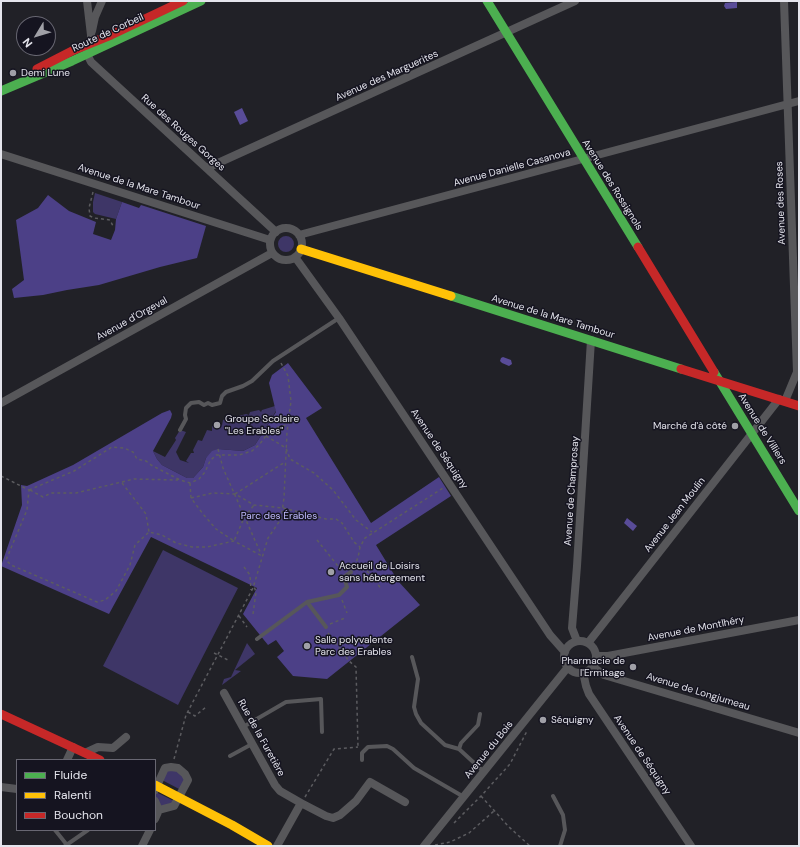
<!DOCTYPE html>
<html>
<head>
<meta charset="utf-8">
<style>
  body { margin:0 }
  #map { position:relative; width:800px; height:847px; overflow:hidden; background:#212127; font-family:"DM Sans",sans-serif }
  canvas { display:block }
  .frame { position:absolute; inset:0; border:2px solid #e4e4ec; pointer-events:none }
  .legend { position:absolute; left:16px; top:759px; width:140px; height:72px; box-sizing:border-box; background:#151420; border:1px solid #686772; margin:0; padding:5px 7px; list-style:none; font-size:12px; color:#e4e4ec }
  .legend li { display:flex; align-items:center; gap:8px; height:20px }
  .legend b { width:20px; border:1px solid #686772 }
  .north { position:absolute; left:16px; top:16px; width:40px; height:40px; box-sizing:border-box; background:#151420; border:1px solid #686772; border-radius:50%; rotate:232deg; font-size:11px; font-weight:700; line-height:16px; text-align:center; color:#e4e4ec }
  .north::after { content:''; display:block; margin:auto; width:14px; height:18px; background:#a0a0a7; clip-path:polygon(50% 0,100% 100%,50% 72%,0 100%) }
</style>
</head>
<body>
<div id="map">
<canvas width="800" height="847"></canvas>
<div class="frame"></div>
<ul class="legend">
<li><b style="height:5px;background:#4caf50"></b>Fluide</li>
<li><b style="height:5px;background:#ffc107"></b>Ralenti</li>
<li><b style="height:5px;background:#c62828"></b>Bouchon</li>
</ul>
<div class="north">N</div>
</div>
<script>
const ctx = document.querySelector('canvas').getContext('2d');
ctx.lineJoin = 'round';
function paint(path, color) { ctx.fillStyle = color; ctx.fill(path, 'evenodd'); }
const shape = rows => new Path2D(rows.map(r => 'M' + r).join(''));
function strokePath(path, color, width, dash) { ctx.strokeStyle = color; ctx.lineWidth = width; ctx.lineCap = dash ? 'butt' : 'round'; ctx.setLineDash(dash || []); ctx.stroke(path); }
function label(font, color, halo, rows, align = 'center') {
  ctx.font = font + ' "DM Sans",sans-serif'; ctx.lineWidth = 3; ctx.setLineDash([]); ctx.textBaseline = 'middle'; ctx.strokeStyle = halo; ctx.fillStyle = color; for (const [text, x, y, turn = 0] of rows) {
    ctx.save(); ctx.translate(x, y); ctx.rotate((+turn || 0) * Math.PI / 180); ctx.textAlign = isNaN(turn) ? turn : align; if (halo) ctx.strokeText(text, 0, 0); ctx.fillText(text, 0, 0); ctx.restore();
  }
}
const green = shape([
  [95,193,122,202,116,219,95,214,93,212,93,202],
  '278 244a8 8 0 1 1 16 0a8 8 0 1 1-16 0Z',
  [275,406,276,411,255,445,243,451,218,449,206,458,203,467,193,478,187,478,162,465,157,459,153,451,165,457,176,440,175,438,180,430,186,432,176,452,180,460,189,463,186,461,191,453,194,453,193,450,198,440,202,441,207,430,212,431,212,426,220,424,222,425,223,420,232,417,234,419,235,417,246,414,249,415,250,412,259,410,261,412,262,410],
  [163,550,238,588,178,705,103,666],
  [247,643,255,654,235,670,241,671,222,685,224,679,231,677],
  [167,769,178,771,186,779,181,790,162,780],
  [156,792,174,801,172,805,163,808,155,798]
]);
const forest = shape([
  [48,195,69,211,96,222,93,234,111,240,115,230,116,219,122,202,139,208,141,205,206,226,197,258,160,267,99,285,67,290,43,295,14,298,12,289,24,280,16,220,38,208],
  [288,363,322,408,306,418,371,523,439,477,451,496,376,545,398,581,420,605,327,679,293,676,277,657,284,651,276,640,268,645,243,614,257,588,151,537,109,614,1,566,22,505,21,485,27,486,73,465,162,413,170,410,172,414,171,418,153,451,157,459,162,465,187,478,193,478,203,467,206,458,212,451,218,449,243,451,255,445,276,412,269,383,272,375]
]);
const water = shape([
  [737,2,737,8,726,9,724,6,725,3],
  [242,108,248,121,240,125,234,112],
  [503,357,511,360,512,364,509,366,502,363,500,361,501,358],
  [627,518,637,526,633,531,624,523]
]);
const path = shape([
  [93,192,89,208,90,216,94,218,110,220,113,226],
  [266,436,286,448,290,459,314,473,333,490,356,520,372,532],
  [218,449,223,468,261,554],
  [1,476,29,490,27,510,6,560,11,565,97,602,105,600,116,591,130,565,135,545,149,532,162,535,176,543,192,547,207,547,234,541,262,556],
  [122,483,146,514,149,532],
  [190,483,191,498,203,514,216,529,234,541,244,518,254,505],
  [29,490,74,471,112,447,124,448,133,452,137,459,146,461,151,465,180,480,190,483,199,479,205,472,210,461,216,455,239,455,252,451,259,445,271,429,287,425],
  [30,490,43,497,51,493,76,493,134,479,178,480],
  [235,494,285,462],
  [191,498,213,493,235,494,254,505,283,508,326,519,336,519,342,523,354,542,360,547],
  [317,540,342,571],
  [356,566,368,572,373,577,381,589],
  [244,567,250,575,251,590],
  [355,567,359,553,360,547,365,538,443,488],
  [342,600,347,613],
  [253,614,256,592,254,586],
  [239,616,247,627],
  [330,624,345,618],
  [328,633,349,661,356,667,358,747],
  [214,653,230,661],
  [188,712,195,716,206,707],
  [174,759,186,715,253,588,268,538,281,519,284,498,287,432,291,401,288,376,281,363],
  [481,796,509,827,530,846],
  [305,797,334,749,358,747],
  [454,823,481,796,510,764,527,731],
  [435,845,450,842,469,833,494,811]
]);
const lane = shape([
  [180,430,186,419,185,415,186,408,191,403,199,402,204,405,208,403,212,405,220,403,222,396,226,392,243,386,252,381,273,361,339,318],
  [307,602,326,627],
  [257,639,307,602,339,595,347,587,344,577,351,572],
  [412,657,418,679,414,707,416,714,421,723,445,745,459,749,484,772],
  [243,727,286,702,321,699,322,732],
  [459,749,461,743,478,725,480,714],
  [230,756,252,744],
  [362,760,362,753,368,747,387,746,393,749,414,768,464,797],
  [553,796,563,815,565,830,560,846],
  [55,830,67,845],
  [65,846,88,830]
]);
const street = shape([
  [87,1,91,35,91,44,87,54,91,62,276,232],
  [784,1,797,372,785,401],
  [92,31,95,17,102,1],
  [1,154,270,240],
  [207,168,575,1],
  '270 244a16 16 0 1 1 32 0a16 16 0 1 1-32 0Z',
  [299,235,799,101],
  [295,257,339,318,550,635,565,652],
  [1,403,272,253],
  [577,641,572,628,577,566,591,340],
  '564 657a16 16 0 1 1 32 0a16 16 0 1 1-32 0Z',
  [588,643,779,399],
  [596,656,608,656,799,620],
  [593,667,604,675,799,733],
  [583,672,586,686,589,694,691,846],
  [224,693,275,785,280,791,301,803,277,846],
  [85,753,98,747,113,748,126,737],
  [67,760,73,747],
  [1,787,17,789],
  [155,790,165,768,171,767,178,768,185,774,188,780,174,806,159,810,155,801],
  [301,803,326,816,333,818,340,815,356,801,370,782,405,802],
  [155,819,159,810],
  [142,846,150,830],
  [424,846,568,667]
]);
const fast = shape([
  [487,1,638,247],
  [1,91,72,61,201,1],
  [451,296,681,369],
  [714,372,799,511]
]);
const slow = shape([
  [301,249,451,296],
  [155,785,232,825,268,846]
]);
const jam = shape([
  [37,69,74,50,111,35,183,1],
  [638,247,714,372],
  [681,369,799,406],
  [1,714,100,760]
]);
const markers = [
  [13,73,4,"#a0a0a7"],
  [217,425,4,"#a0a0a7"],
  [735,426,4,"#a0a0a7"],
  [331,572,4,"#a0a0a7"],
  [307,646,4,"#a0a0a7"],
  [633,667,4,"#a0a0a7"],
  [543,720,4,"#a0a0a7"]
];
const streetNames = [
  ["Route de Corbeil",108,33,-25],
  ["Avenue des Marguerites",387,76,-24],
  ["Rue des Rouges Gorges",183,133,42],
  ["Avenue Danielle Casanova",512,168,-15],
  ["Avenue des Rossignols",612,185,58],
  ["Avenue de la Mare Tambour",139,187,18],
  ["Avenue des Roses",781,203,-92],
  ["Avenue de la Mare Tambour",553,317,17],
  ["Avenue d'Orgeval",132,319,-29],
  ["Avenue de Villiers",762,429,58],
  ["Avenue de Séquigny",439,449,56],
  ["Avenue de Champrosay",572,491,-86],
  ["Avenue Jean Moulin",675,515,-52],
  ["Avenue de Montlhéry",696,629,-11],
  ["Avenue de Longjumeau",698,692,17],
  ["Rue de la Furetière",261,738,61],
  ["Avenue du Bois",489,750,-51],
  ["Avenue de Séquigny",642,755,56]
];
const poiNames = [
  ["Demi Lune",21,73],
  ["Groupe Scolaire",225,419],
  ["\"Les Erables\"",225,431],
  ["Marché d'à côté",727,426,"right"],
  ["Accueil de Loisirs",339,566],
  ["sans hébergement",339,578],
  ["Salle polyvalente",315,640],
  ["Parc des Erables",315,652],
  ["Pharmacie de",625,661,"right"],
  ["l'Ermitage",625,673,"right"],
  ["Séquigny",551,720]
];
const parkNames = [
  ["Parc des Érables",279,516]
];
paint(green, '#3e3667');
paint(forest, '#4c4087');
paint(water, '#594c98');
strokePath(path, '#5c5c60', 1.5, [3, 3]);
strokePath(lane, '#57575a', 4);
strokePath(street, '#57575a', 8);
strokePath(fast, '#4caf50', 9);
strokePath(slow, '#ffc107', 9);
strokePath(jam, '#c62828', 9);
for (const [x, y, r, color] of markers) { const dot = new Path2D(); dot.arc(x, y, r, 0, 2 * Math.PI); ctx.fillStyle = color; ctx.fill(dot); strokePath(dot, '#151420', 1.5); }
label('10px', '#e4e4ec', '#151420', streetNames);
label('10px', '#e4e4ec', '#151420', poiNames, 'left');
label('10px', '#c0bafe', '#151420', parkNames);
</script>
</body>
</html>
